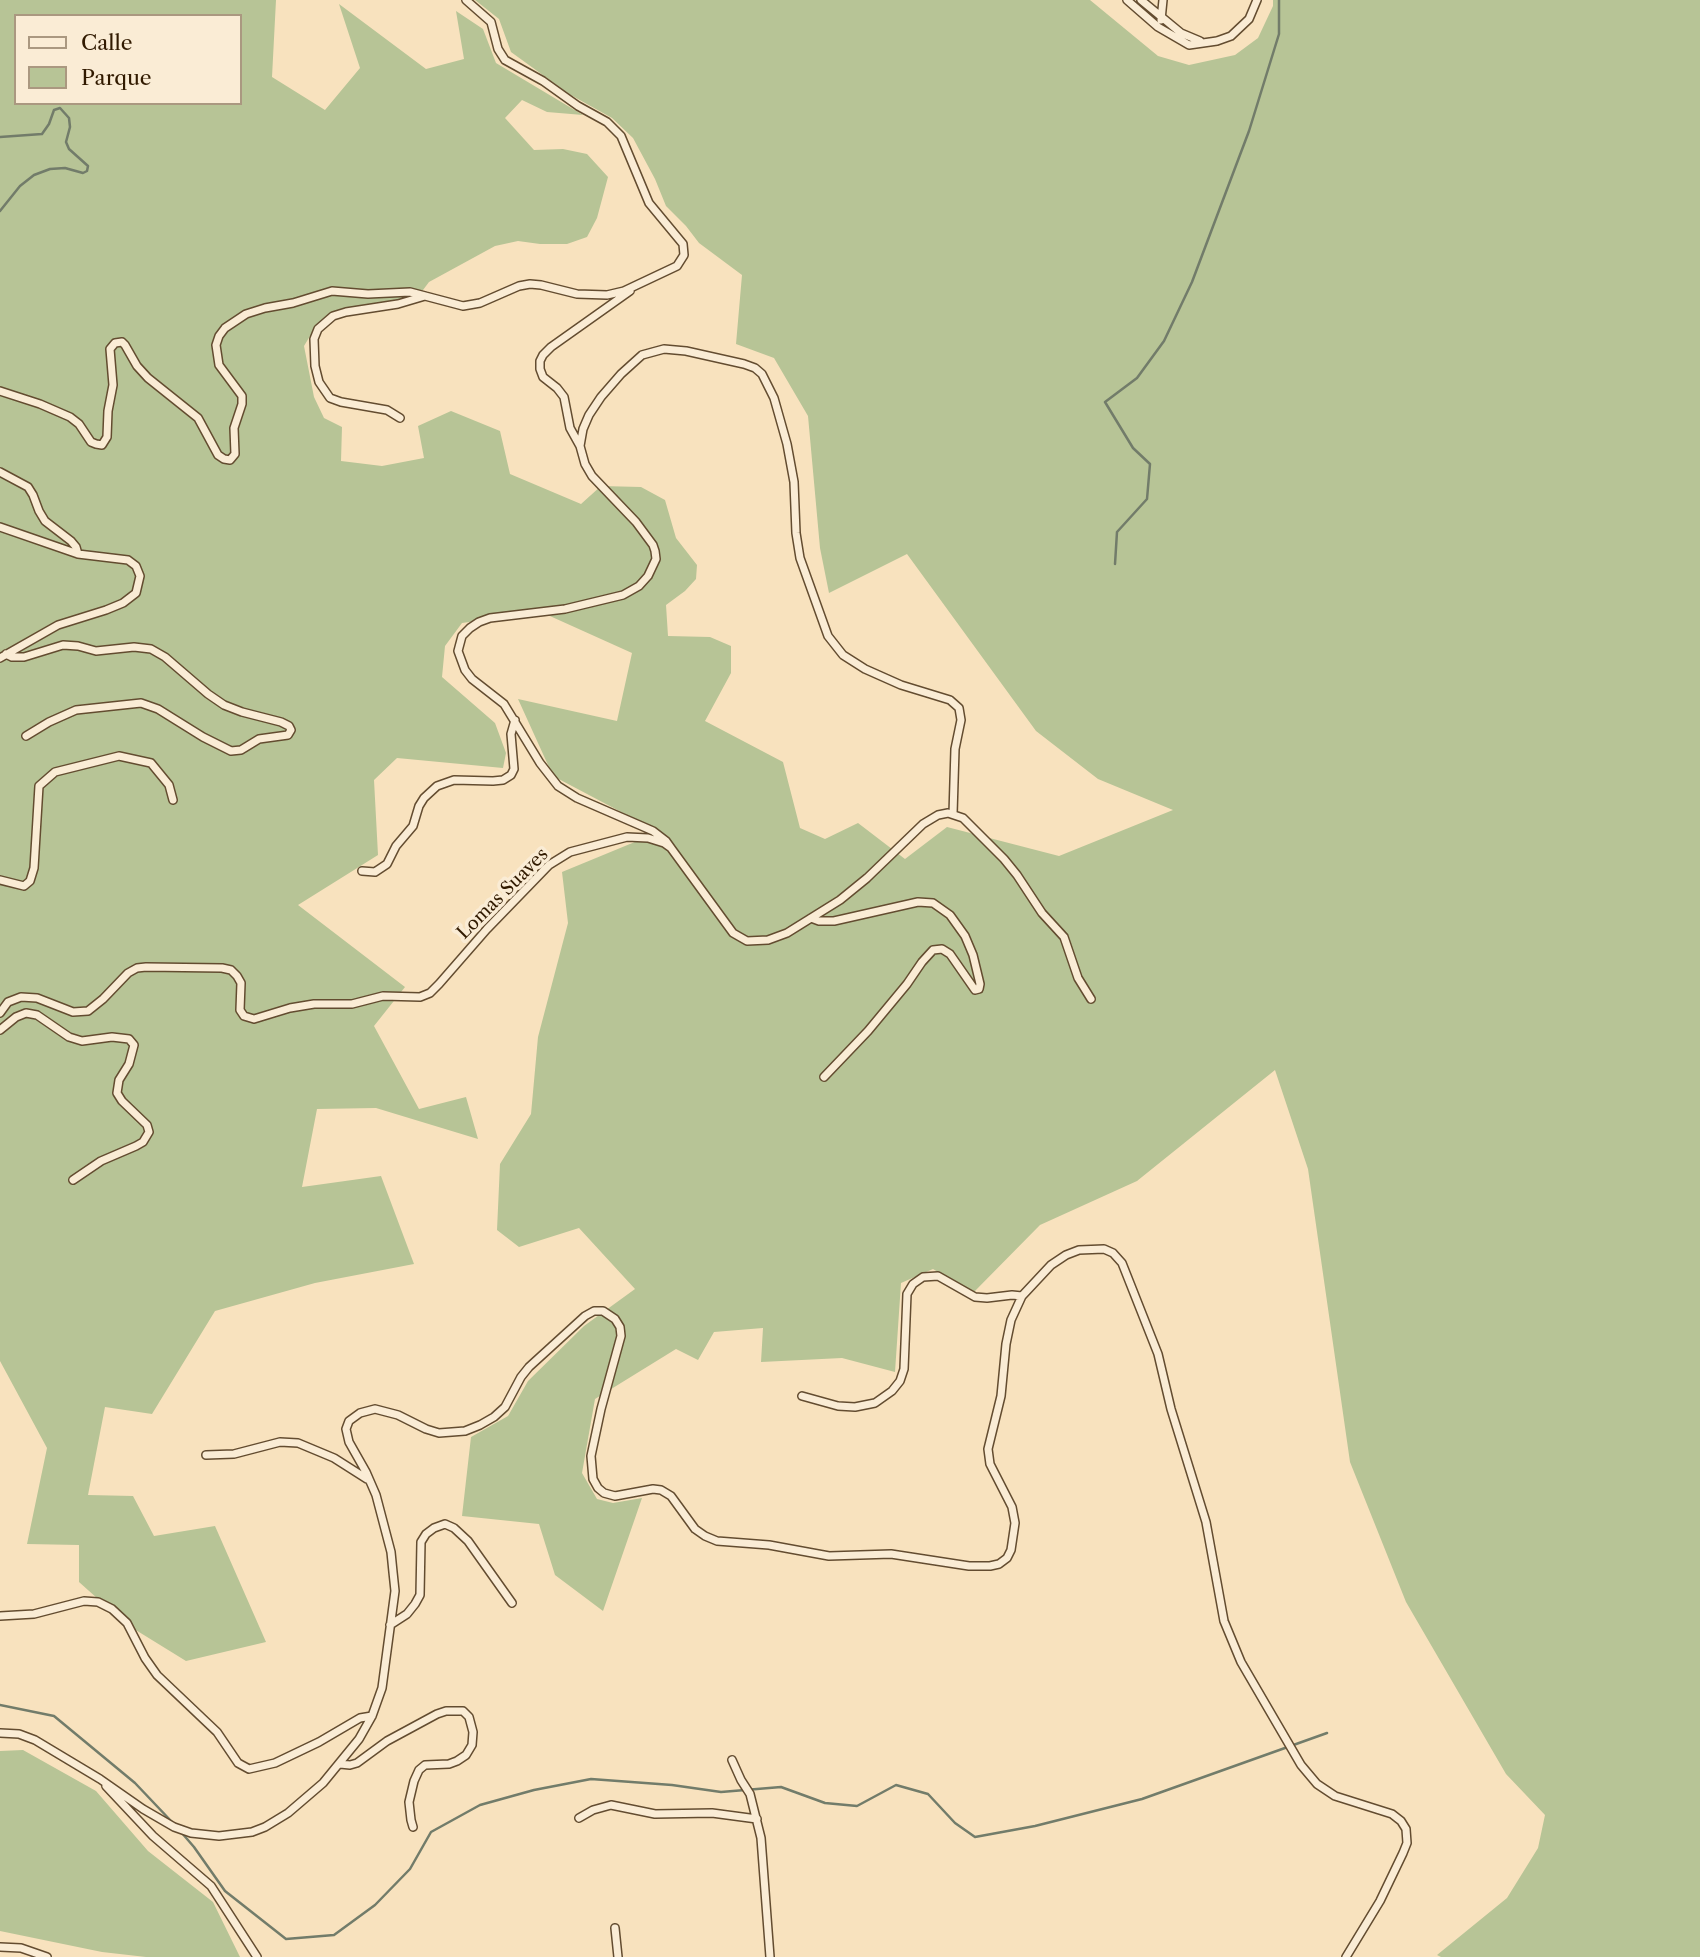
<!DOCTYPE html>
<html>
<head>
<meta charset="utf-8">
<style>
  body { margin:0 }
  #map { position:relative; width:1700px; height:1957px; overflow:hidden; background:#f8e2be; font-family:"Libre Caslon Text",serif }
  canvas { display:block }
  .legend { position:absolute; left:14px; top:14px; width:228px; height:91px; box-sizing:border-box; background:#faecd5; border:2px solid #aa9880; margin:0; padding:9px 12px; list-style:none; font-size:21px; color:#311a00 }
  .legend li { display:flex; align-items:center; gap:14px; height:35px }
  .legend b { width:35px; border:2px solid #aa9880 }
</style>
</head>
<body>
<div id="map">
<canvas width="1700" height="1957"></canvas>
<ul class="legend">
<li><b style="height:9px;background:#faecd5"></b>Calle</li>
<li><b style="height:19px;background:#b7c496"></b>Parque</li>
</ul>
</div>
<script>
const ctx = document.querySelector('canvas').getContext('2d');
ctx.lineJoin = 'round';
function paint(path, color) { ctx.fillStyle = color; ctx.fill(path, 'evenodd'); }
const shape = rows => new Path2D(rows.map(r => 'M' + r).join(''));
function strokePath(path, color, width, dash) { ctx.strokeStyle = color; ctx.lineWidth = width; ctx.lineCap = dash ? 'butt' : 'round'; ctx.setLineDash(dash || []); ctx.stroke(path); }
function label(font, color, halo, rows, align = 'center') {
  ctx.font = font + ' "Libre Caslon Text",serif'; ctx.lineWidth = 7; ctx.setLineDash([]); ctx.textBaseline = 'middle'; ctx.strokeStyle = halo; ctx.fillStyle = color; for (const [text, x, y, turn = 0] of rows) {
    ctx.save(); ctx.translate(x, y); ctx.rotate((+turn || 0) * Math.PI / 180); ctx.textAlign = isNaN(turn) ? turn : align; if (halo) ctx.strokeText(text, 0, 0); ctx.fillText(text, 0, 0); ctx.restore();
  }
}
const green = shape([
  [0,0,276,0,272,77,325,110,360,68,339,4,426,69,464,59,456,11,483,29,496,63,583,115,547,112,522,100,505,118,534,150,563,149,587,154,608,177,597,218,587,237,567,244,540,244,518,241,495,246,429,282,417,298,381,310,335,318,310,336,304,346,314,397,324,418,342,427,341,461,382,466,424,458,418,426,451,411,500,431,510,474,581,504,601,486,641,487,665,500,676,538,697,565,696,579,685,591,666,605,668,636,710,637,731,646,731,673,705,721,783,762,800,828,825,839,858,823,905,859,947,827,1059,856,1173,810,1098,779,1036,731,907,554,829,593,820,548,808,416,774,358,736,344,742,275,699,243,686,226,666,206,655,179,633,138,612,118,569,94,511,52,499,19,475,0,1090,0,1158,56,1189,65,1235,55,1258,38,1273,6,1273,0,1700,0,1700,1957,1441,1957,1437,1955,1507,1898,1538,1848,1545,1815,1506,1774,1406,1602,1350,1462,1308,1169,1275,1070,1137,1181,1040,1225,973,1293,933,1269,901,1283,895,1372,842,1358,761,1362,763,1328,714,1332,698,1360,676,1349,595,1399,582,1473,597,1499,613,1503,642,1498,603,1611,555,1575,539,1524,462,1516,471,1437,508,1416,528,1381,584,1326,635,1289,579,1228,519,1247,497,1230,500,1164,531,1114,538,1037,568,923,562,872,659,832,553,776,518,699,617,721,632,653,541,612,462,623,445,646,442,677,495,723,506,753,503,768,397,758,374,780,378,855,298,905,405,987,374,1026,419,1109,466,1097,478,1139,376,1108,317,1109,302,1187,381,1176,414,1264,315,1283,215,1311,152,1414,105,1407,88,1495,133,1496,154,1536,215,1526,266,1642,186,1661,126,1624,79,1582,79,1545,27,1544,47,1448,0,1361],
  [16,16,240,16,240,103,16,103],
  [23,1750,96,1791,148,1851,213,1902,240,1957,146,1957,102,1952,0,1931,0,1751]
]);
const stream = shape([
  [0,137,42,134,49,124,54,110,60,108,69,118,70,127,66,142,69,149,88,166,87,171,83,173,65,168,50,169,34,175,20,186,0,211],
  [1115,564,1117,532,1147,499,1150,464,1133,448,1105,402,1137,378,1164,341,1192,282,1249,131,1279,34,1279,0],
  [0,1705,54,1716,135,1783,172,1822],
  [181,1832,194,1847,225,1891,286,1939,334,1935,375,1905,410,1869,431,1832,480,1805,534,1790,591,1779,672,1785,721,1792,781,1787,825,1803,857,1806,896,1785,928,1794,955,1823,975,1837,1035,1826,1142,1799,1327,1733]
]);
const minor = shape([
  [1127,0,1158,27,1189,45,1217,41,1231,36,1249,19,1257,0],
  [1141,0,1181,33,1200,41],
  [1161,20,1163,0],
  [0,391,40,404,70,417,79,424,91,442,96,444,102,445,107,437,108,411,113,385,110,349,115,343,122,342,125,345,137,366,148,378,198,418,218,455,224,459,230,460,235,454,234,428,242,404,242,396,219,365,216,345,219,336,225,328,246,314,265,308,293,303,332,291,368,294,410,292,463,306,480,303,519,286,530,284,541,285,577,294,607,295,624,291,677,266,684,255,683,244,649,203,621,136,607,122,578,106,543,81,505,60,498,49,491,22,466,0],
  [400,418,387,410,341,402,330,398,319,382,315,366,314,339,318,329,333,316,346,312,398,304,425,296],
  [580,446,570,428,564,397,557,388,543,377,540,369,540,361,543,355,551,347,630,291],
  [0,472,28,487,33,495,39,511,45,521,71,541,76,547,78,554],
  [0,527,78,554,128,560,136,566,140,576,136,593,123,603,106,610,58,625,0,658],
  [6,654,12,657,24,657,63,645,78,646,96,651,134,647,151,649,165,657,208,694,224,705,242,712,281,722,289,726,291,730,288,735,259,739,241,750,231,751,203,737,158,709,141,703,76,710,49,722,26,736],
  [671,848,666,841,653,831,577,798,558,786,540,763,504,704,472,679,465,670,458,651,462,636,470,628,479,622,490,618,565,609,623,595,639,586,648,576,656,559,655,551,653,545,636,522,592,476,585,464,580,446,583,429,589,415,601,397,621,374,642,355,664,349,686,351,744,364,755,368,762,374,774,398,787,444,794,482,796,533,800,558,828,636,843,655,865,669,901,685,950,700,959,708,961,720,955,749,953,814],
  [362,871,375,872,387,864,396,846,413,826,419,806,424,798,437,786,454,780,493,781,503,780,511,775,514,769,511,734,515,720],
  [0,880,24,886,30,881,34,868,39,786,55,772,119,756,151,763,169,785,173,800],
  [811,918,819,921,834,921,918,902,933,903,950,915,965,936,973,955,980,984,979,989,975,990,950,954,942,949,933,950,922,962,907,984,868,1031,824,1077],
  [0,1013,8,1002,21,997,37,998,73,1012,88,1011,103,999,128,973,137,968,146,967,222,968,231,970,237,976,241,983,240,1010,244,1016,254,1019,290,1008,314,1004,352,1004,383,996,420,997,430,993,439,984,487,929,549,865,570,852,627,837,648,838,664,843,671,848,733,933,747,941,768,940,787,933,840,900,867,878,923,824,938,815,948,813,963,818,1004,859,1017,875,1042,913,1064,937,1078,978,1091,999],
  [0,1030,16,1017,26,1013,37,1015,69,1037,82,1041,112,1037,129,1039,134,1045,129,1064,119,1080,117,1093,122,1101,147,1125,149,1132,143,1142,136,1146,101,1161,73,1180],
  [802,1396,838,1406,855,1407,875,1403,892,1391,900,1381,904,1369,907,1294,913,1284,923,1277,938,1276,975,1297,987,1298,1012,1295,1022,1296],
  [206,1455,234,1454,280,1442,298,1443,334,1458,367,1479],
  [0,1616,34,1614,84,1601,98,1602,112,1609,127,1623,145,1658,157,1675,217,1732,238,1763,249,1769,275,1763,319,1742,360,1718,372,1716],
  [390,1625,407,1614,415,1604,420,1595,421,1542,426,1534,434,1528,445,1524,454,1528,468,1541,512,1603],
  [0,1733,19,1734,35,1740,100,1779,143,1809,174,1827,191,1833,219,1836,252,1832,265,1827,288,1813,323,1783,359,1739,372,1716,382,1688,395,1591,393,1572,391,1552,376,1495,366,1472,349,1442,346,1429,349,1421,360,1413,375,1409,398,1415,426,1429,439,1433,465,1431,480,1425,494,1417,505,1407,521,1377,529,1367,585,1316,594,1311,603,1311,615,1319,620,1327,621,1336,601,1409,591,1456,593,1479,598,1488,604,1493,615,1496,653,1489,661,1490,671,1496,695,1529,705,1536,717,1541,769,1545,829,1556,891,1554,969,1566,990,1566,999,1564,1007,1558,1011,1550,1015,1523,1012,1507,990,1464,988,1449,1001,1396,1006,1344,1011,1320,1022,1296,1051,1265,1066,1255,1079,1250,1104,1249,1113,1253,1122,1263,1158,1354,1171,1409,1206,1522,1224,1621,1241,1662,1301,1765,1317,1784,1335,1796,1392,1814,1401,1821,1406,1829,1407,1843,1403,1853,1380,1901,1346,1957],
  [732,1760,741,1780,750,1794,761,1838,770,1957],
  [340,1764,350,1765,357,1763,387,1741,437,1714,446,1711,463,1711,469,1717,473,1732,472,1745,466,1755,457,1761,449,1764,425,1765,419,1770,414,1781,409,1802,411,1820,413,1827],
  [106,1786,153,1836,211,1886,257,1957],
  [579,1818,593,1810,611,1805,655,1814,712,1813,757,1819],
  [615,1928,618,1957],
  [0,1947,21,1948,47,1957]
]);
const streetNames = [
  ["Lomas Suaves",503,894,-45]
];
paint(green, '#b7c496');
strokePath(stream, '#727c6a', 2.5);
strokePath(minor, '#634c30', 10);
strokePath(minor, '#faecd5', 7);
label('18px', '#311a00', '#faecd5', streetNames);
</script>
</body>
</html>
